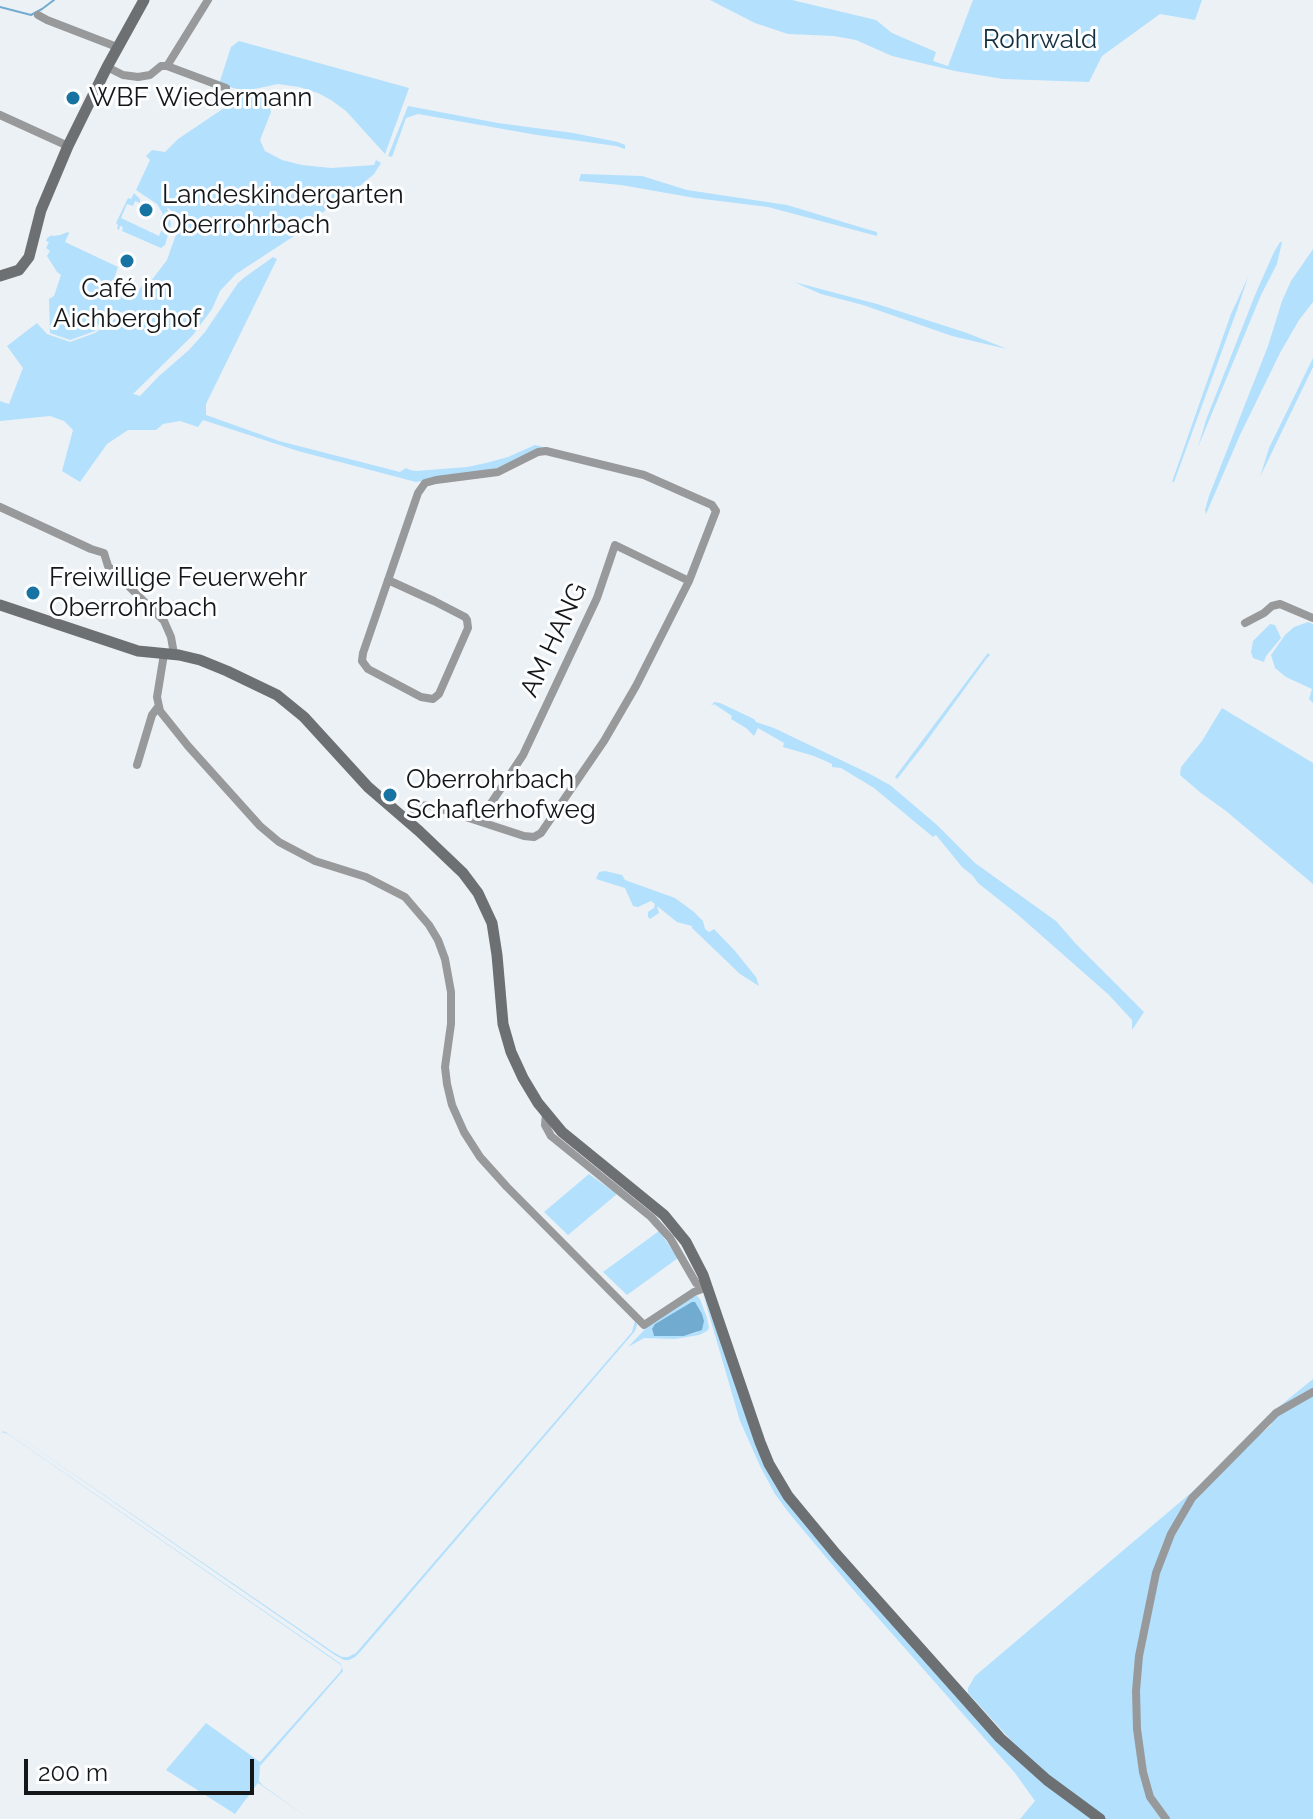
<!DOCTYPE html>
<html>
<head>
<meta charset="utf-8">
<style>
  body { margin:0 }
  #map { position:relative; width:1313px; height:1819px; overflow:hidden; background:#ecf1f5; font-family:Raleway,sans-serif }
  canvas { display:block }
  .scale { position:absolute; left:24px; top:1759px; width:230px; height:36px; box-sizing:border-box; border:4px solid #141617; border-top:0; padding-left:10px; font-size:24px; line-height:28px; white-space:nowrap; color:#141617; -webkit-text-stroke:6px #fdfeff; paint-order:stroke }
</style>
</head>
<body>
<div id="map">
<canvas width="1313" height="1819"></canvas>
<div class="scale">200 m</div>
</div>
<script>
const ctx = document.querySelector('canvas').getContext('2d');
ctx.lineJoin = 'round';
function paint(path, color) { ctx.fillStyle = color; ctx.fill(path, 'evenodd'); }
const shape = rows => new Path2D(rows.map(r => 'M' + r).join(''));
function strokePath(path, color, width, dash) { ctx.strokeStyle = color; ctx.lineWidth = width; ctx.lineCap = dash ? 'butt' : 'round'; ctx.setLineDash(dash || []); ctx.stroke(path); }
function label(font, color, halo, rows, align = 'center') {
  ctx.font = font + ' Raleway,sans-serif'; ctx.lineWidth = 6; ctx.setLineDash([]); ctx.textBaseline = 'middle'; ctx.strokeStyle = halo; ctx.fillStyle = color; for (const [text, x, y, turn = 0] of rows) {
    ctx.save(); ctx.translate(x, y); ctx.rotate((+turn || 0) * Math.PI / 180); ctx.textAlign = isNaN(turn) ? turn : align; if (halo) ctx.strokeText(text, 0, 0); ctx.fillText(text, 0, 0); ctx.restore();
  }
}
const green = shape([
  [710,0,792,0,876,20,892,33,936,52,933,61,948,66,973,0,1202,0,1195,20,1160,14,1102,56,1089,82,1003,79,955,71,892,56,856,40,834,36,788,34,755,23],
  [239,41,409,88,385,154,346,111,331,100,318,93,299,87,278,84,245,91,219,84,231,47],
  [260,94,268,100,271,112,260,140,265,151,282,160,302,165,331,168,374,165,376,160,381,163,374,174,361,185,309,222,294,236,236,274,220,291,212,309,193,335,133,394,140,396,159,376,189,350,205,332,238,283,245,277,273,257,277,259,206,404,206,415,279,441,400,472,406,468,410,470,416,471,467,467,486,463,508,457,535,445,611,463,546,449,503,467,416,482,298,451,203,420,198,427,180,421,163,424,156,430,128,430,107,444,80,482,62,471,73,430,64,421,50,416,0,421,0,401,9,404,23,368,7,346,37,323,47,334,70,342,95,333,120,315,123,311,118,314,103,316,95,331,70,340,50,333,49,299,54,296,61,275,57,272,47,256,50,251,46,248,49,242,46,241,47,238,52,235,52,236,60,235,68,232,69,233,65,242,118,267,115,276,120,279,117,286,127,283,137,288,132,299,144,283,148,285,167,260,181,220,167,207,171,224,165,245,161,248,122,231,123,227,120,226,119,230,117,229,118,225,116,223,128,198,131,199,134,193,140,199,140,203,135,201,133,206,127,204,121,218,159,236,165,222,160,219,163,214,157,204,136,190,150,160,146,156,152,150,165,152,178,139,239,98],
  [408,106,498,123,573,133,618,142,625,145,625,149,616,146,537,135,418,114,406,118,392,157,388,156],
  [581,174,642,176,687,190,787,205,873,231,877,232,877,236,768,207,695,198,621,185,579,181],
  [1280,242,1282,242,1277,264,1261,295,1198,447,1206,420,1255,295,1274,252],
  [1313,249,1313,302,1299,320,1280,353,1240,435,1206,514,1205,510,1209,496,1268,346,1282,301,1291,281],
  [1248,277,1237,310,1174,482,1172,482,1209,376,1231,314],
  [794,282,877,304,967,333,1007,349,952,336,863,305,821,294],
  [1313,358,1313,367,1260,477,1269,448],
  [1308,622,1313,624,1313,703,1309,699,1312,689,1286,677,1275,668,1271,655,1285,635,1294,627],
  [1270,624,1275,625,1281,638,1266,656,1264,662,1253,658,1251,652,1253,641],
  [988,653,990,655,987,658,923,746,897,779,895,777],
  [714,702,720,703,754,719,756,722,774,728,868,773,890,785,937,825,975,863,1056,921,1076,944,1144,1012,1132,1030,1132,1020,1109,995,1017,914,978,883,973,876,962,867,936,835,933,837,874,788,841,768,832,767,832,764,814,756,783,747,784,743,758,728,754,736,746,728,731,719,732,716,714,704,711,706],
  [1222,708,1313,763,1313,884,1226,811,1201,793,1180,775,1181,767,1202,741],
  [605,871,622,875,625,880,675,898,694,912,703,921,705,929,709,932,714,929,735,951,756,977,759,986,740,974,692,928,692,926,677,922,657,906,659,913,650,919,648,917,648,912,654,908,655,904,651,901,638,907,633,906,625,888,596,879,599,872],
  [589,1174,617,1194,568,1235,544,1212],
  [659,1231,678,1258,627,1295,603,1272],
  [695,1294,700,1299,707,1318,709,1328,707,1331,699,1335,675,1339,644,1338,628,1347,649,1325],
  [690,1305,698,1332,684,1336,654,1336,652,1330,655,1324],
  [703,1294,766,1465,965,1706,1018,1748,968,1693,968,1688,975,1676,1271,1425,1275,1410,1313,1379,1313,1819,1020,1819,1035,1801,1015,1773,850,1586,789,1513,775,1494,761,1468,740,1421],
  [635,1321,637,1325,635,1331,360,1652,355,1657,349,1660,344,1660,335,1655,5,1427,333,1652,342,1657,348,1657,356,1653,632,1332],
  [3,1431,7,1433,341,1664,343,1671,260,1766,259,1781,262,1785,310,1819,258,1783,235,1814,166,1770,206,1723,260,1762,340,1672,342,1668,341,1665,8,1434,2,1432,0,1435]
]);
const water = shape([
  [692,1302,695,1302,702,1314,704,1321,702,1330,684,1336,654,1336,652,1329,655,1324]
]);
const stream = shape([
  [0,7,31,15,42,9,54,0]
]);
const street = shape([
  [38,15,47,20,117,47],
  [167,66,208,0],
  [107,67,123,75,138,77,150,75,161,66,167,66,226,88],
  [0,115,68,146],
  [0,507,91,549,104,553,108,566,164,621,171,637,174,654],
  [388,580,434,601,465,617,467,620,468,628,439,694,433,699,421,697,368,669,362,661,363,653,418,493,425,483,436,480,498,472,538,452,546,451,644,475,712,505,716,511,689,581,636,686,604,741,541,833,534,837,524,836,429,805,420,806,406,820],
  [1245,623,1264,613,1272,606,1280,604,1313,618],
  [164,654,157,697,160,711,188,746,260,826,279,842,315,861,366,877,405,897,429,925,438,940,445,959,451,992,451,1024,445,1067,447,1084,452,1105,464,1132,480,1157,507,1187,644,1325,694,1292,707,1287],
  [137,765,152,715,158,707],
  [480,820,523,755,597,598,615,545,689,581],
  [546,1113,545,1125,551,1136,651,1217,670,1238,696,1283,706,1287],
  [1166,1819,1150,1797,1143,1772,1137,1729,1136,1691,1139,1656,1156,1573,1171,1534,1192,1498,1276,1413,1313,1392]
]);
const secondary = shape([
  [0,276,19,270,29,257,41,210,68,146,107,67,144,0],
  [0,605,138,651,179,655,200,660,227,671,277,695,304,717,368,787,419,831,463,873,478,893,492,923,497,955,503,1024,511,1052,523,1078,538,1103,562,1132,664,1215,686,1242,703,1275,760,1442,769,1464,788,1496,836,1554,1000,1738,1047,1780,1100,1819]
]);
const markers = [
  [73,98,8,"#1774a2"],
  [146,210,8,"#1774a2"],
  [127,261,8,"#1774a2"],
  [33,593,8,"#1774a2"],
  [390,795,8,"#1774a2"]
];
const parkNames = [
  ["Rohrwald",1040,40]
];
const poiNames = [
  ["WBF Wiedermann",89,98],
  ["Landeskindergarten",162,195],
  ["Oberrohrbach",162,225],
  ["Café im",127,289,"center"],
  ["Aichberghof",127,319,"center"],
  ["Freiwillige Feuerwehr",49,578],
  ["Oberrohrbach",49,608],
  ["Oberrohrbach",406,780],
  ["Schaflerhofweg",406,810]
];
const streetNames = [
  ["AM HANG",554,640,-65]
];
paint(green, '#b3e0fd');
paint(water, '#71abd0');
strokePath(stream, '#71abd0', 2);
strokePath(street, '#97999b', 8);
strokePath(secondary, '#6d7072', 11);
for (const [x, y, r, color] of markers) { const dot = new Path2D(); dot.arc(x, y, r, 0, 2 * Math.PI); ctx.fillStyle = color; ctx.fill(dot); strokePath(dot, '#fdfeff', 3); }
label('26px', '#132f3f', '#fdfeff', parkNames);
label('26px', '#141617', '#fdfeff', poiNames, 'left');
label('26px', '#141617', '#fdfeff', streetNames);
</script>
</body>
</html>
